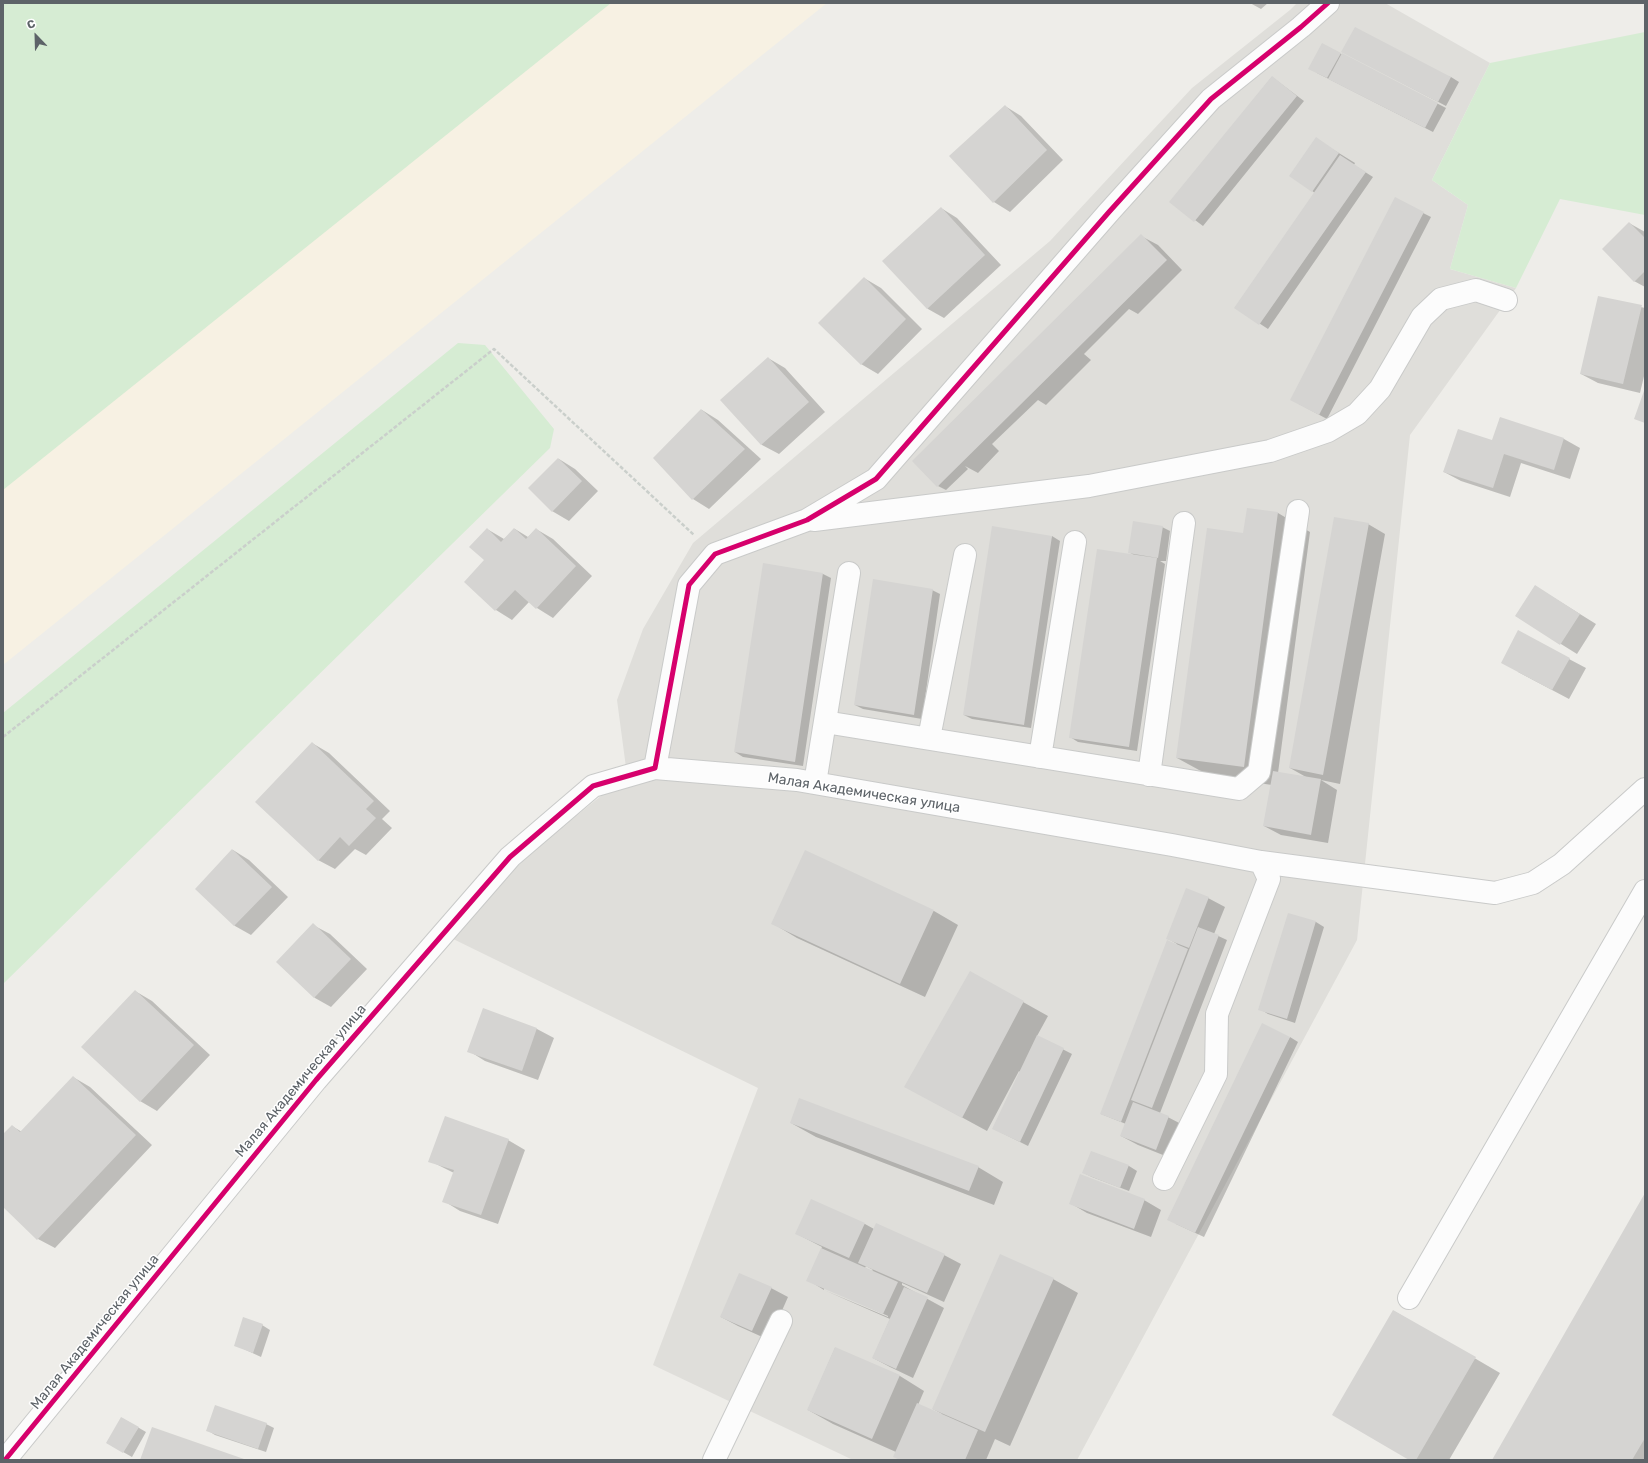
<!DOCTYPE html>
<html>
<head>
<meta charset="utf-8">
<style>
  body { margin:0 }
  #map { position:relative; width:1648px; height:1463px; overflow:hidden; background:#eeede9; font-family:Rubik,sans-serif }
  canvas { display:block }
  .frame { position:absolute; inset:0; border:4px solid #5d6368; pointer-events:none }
  .north { position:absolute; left:16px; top:16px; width:40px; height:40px; -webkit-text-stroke:3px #fff; paint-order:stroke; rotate:337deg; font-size:11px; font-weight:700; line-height:16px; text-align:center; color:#5d6368 }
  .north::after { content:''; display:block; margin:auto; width:14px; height:18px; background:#5d6368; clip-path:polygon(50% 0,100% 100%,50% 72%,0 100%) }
</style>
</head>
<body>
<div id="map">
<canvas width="1648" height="1463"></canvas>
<div class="frame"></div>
<div class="north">С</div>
</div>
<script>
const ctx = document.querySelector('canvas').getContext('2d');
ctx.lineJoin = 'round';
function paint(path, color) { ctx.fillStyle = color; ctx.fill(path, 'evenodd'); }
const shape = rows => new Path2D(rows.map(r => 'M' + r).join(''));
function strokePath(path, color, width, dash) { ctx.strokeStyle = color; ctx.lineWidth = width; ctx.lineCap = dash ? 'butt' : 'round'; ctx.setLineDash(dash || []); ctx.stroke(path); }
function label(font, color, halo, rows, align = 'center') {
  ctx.font = font + ' Rubik,sans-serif'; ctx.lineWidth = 3; ctx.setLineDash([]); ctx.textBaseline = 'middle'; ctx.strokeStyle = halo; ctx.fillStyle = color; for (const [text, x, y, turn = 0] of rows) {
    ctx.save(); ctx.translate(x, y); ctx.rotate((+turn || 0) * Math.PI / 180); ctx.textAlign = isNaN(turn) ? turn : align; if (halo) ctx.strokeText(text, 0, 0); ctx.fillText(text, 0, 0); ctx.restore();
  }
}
const commercial = shape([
  [3,3,827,3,3,665]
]);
const industrial = shape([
  [1297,3,1385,3,1490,63,1432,180,1468,205,1450,269,1516,288,1410,435,1357,940,1077,1460,853,1460,653,1365,758,1088,445,935,540,845,627,775,617,700,643,629,693,543,1050,241,1192,88,1290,10]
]);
const green = shape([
  [3,3,611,3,3,490],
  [1645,32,1645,215,1560,199,1516,288,1450,269,1468,205,1432,180,1490,63],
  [458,343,485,345,554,429,550,448,3,984,3,713]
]);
const shadow = shape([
  [1250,3,1268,3,1261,9],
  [1322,44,1446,108,1433,132,1317,73],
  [1351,56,1451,77,1459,82,1446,106],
  [1272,77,1304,101,1203,226,1171,202],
  [1005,106,1021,116,1063,160,1010,212,994,202],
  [1316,139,1355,163,1354,165,1373,177,1268,329,1236,308,1315,193,1291,176],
  [941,208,957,218,1001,265,944,318,928,309,883,261],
  [1423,213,1431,217,1327,419,1299,404],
  [1629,223,1645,232,1645,287,1634,281],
  [1141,236,1158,245,1182,270,1138,314,1129,309,1084,354,1091,360,1046,405,1038,400,992,444,999,451,978,473,965,466,968,469,946,490,938,486],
  [864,278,881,288,922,329,878,374,861,364],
  [1599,297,1645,308,1645,372,1640,393,1598,383,1581,374],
  [768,358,785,368,825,412,779,454,762,445,722,400],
  [702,410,718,420,761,459,709,509,693,499],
  [1500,418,1564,439,1580,448,1570,479,1521,463,1510,497,1461,481,1444,472,1493,441],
  [559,459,575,469,598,491,569,521,552,511],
  [1278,513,1310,532,1278,773,1306,777,1290,768,1368,524,1385,534,1340,784,1321,780,1337,790,1328,843,1281,835,1264,826,1272,785,1210,776,1177,758,1244,534],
  [1162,527,1170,531,1166,561,1160,561,1165,564,1137,751,1078,742,1070,737,1135,556,1129,552],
  [487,529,504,539,515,529,528,537,536,529,553,539,592,576,553,618,537,608,529,602,512,620,496,610,485,560],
  [1052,536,1060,541,1031,728,972,719,964,715],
  [764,564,823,574,831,578,803,766,743,757,735,752],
  [1535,586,1596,624,1577,654,1516,616],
  [932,590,940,594,922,719,863,709,855,705],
  [1569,659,1586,668,1569,699,1518,672],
  [312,743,329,753,390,811,382,819,392,828,366,855,355,849,335,869,318,860],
  [233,850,249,860,288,897,251,935,235,926,196,889],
  [1208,898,1225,907,1214,934,1227,940,1160,1113,1185,1126,1173,1159,1138,1145,1121,1136,1126,1124,1101,1114,1177,944,1167,938],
  [934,911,958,925,925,997,797,938,772,923],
  [1289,914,1316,922,1324,927,1295,1023,1268,1014,1260,1009],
  [313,925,330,934,367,969,331,1007,315,998,277,962],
  [135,991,152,1001,210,1055,157,1111,140,1101],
  [1023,1002,1048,1016,1037,1036,1072,1054,1028,1146,1002,1133,1020,1072,1019,1071,987,1131,930,1100],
  [484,1010,537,1029,554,1038,538,1080,485,1061,469,1051],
  [1290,1037,1298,1042,1204,1237,1176,1224],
  [73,1077,90,1087,152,1145,55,1248,38,1239,3,1206,3,1136,12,1126,22,1132],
  [791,1123,978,1167,1003,1182,994,1205,816,1137],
  [508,1140,525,1150,498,1224,460,1211,444,1201,454,1173,430,1161],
  [1092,1152,1129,1166,1137,1171,1129,1191,1092,1177,1084,1173],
  [1645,1195,1645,1460,1493,1460],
  [1144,1200,1161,1210,1151,1237,1087,1213,1070,1203],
  [865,1224,874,1229,944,1255,961,1264,944,1302,902,1283,902,1285,944,1308,913,1378,890,1367,873,1358,890,1319,824,1290,808,1280,822,1247,797,1234],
  [866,1266,873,1270,872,1271,865,1268],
  [824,1287,888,1316,888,1317,824,1290],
  [1053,1279,1078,1293,1010,1446,995,1439,986,1460,900,1460,896,1452,833,1424,808,1410,835,1348,900,1376,924,1391,918,1405,941,1415,942,1414,933,1409],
  [771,1288,788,1297,769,1340,738,1326,721,1317],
  [1394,1311,1500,1373,1449,1460,1411,1460],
  [262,1325,270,1330,261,1357,235,1345],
  [122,1418,146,1432,132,1457,107,1443],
  [266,1424,274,1428,266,1452,215,1435,207,1430]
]);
const building = shape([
  [1355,27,1451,77,1438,102,1341,52],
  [1322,43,1341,53,1327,78,1308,69],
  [1342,53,1438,103,1425,128,1328,79],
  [1272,76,1297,96,1194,222,1169,202],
  [1005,105,1047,150,993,203,949,156],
  [1316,137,1339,153,1312,192,1289,176],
  [1340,155,1366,172,1259,325,1234,308],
  [1395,197,1424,212,1319,415,1290,400],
  [941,207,985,255,927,309,882,261],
  [1629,222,1645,238,1645,271,1634,282,1602,249],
  [1141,234,1167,260,937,487,912,461],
  [864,277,906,319,861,365,818,323],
  [1598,296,1642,305,1623,384,1580,374],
  [768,357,809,402,761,445,720,400],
  [1645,388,1645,423,1634,419],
  [701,409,745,449,692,500,653,458],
  [1500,417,1564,438,1554,470,1504,454,1493,488,1443,472,1458,429,1492,440],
  [558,458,582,481,552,512,528,488],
  [1247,508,1278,512,1244,767,1176,758,1207,528,1243,533],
  [1334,517,1369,523,1323,775,1289,768],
  [1133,521,1163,526,1158,558,1128,553],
  [992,526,1052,536,1024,725,963,715],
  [487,528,501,542,514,528,526,539,536,528,576,566,536,609,515,590,495,611,464,582,484,560,469,547],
  [1097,549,1157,558,1129,747,1069,738],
  [763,563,823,573,795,762,734,752],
  [873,579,933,589,914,715,854,705],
  [1535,585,1580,614,1560,645,1515,616],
  [1518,630,1570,658,1552,690,1501,663],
  [312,742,374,801,366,809,376,818,349,846,340,837,318,861,255,802],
  [1273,771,1321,779,1311,835,1263,826],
  [232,849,272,887,234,926,195,889],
  [805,850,934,910,900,984,771,924],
  [1186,888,1209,897,1189,948,1166,939],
  [1288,913,1316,921,1287,1019,1258,1010],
  [313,923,351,959,314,998,276,962],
  [1198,927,1219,935,1152,1108,1131,1100],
  [1167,940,1188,949,1121,1122,1100,1114],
  [970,971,1024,1001,962,1118,904,1087],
  [135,990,194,1045,140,1102,81,1047],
  [483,1008,537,1028,522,1071,467,1052],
  [1262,1023,1290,1037,1195,1233,1167,1220],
  [1037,1035,1064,1048,1020,1142,992,1129],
  [73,1076,136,1135,37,1240,3,1207,3,1134,12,1125,20,1132],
  [799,1098,979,1166,969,1191,790,1123],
  [1133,1102,1169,1116,1156,1150,1120,1136],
  [445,1116,509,1139,481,1215,442,1202,454,1170,428,1162],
  [1091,1151,1129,1165,1120,1188,1082,1173],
  [1080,1174,1145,1199,1134,1229,1069,1204],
  [1645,1193,1645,1438,1632,1460,1492,1460],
  [811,1199,865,1223,849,1258,795,1234],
  [876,1223,945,1254,927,1293,858,1263],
  [821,1248,898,1282,883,1314,806,1281],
  [1000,1254,1054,1278,985,1432,932,1409],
  [739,1273,772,1287,752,1331,720,1317],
  [904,1287,928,1297,896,1369,872,1358],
  [1393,1310,1476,1357,1416,1460,1409,1460,1332,1415],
  [243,1317,263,1324,253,1353,234,1346],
  [835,1347,900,1375,872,1439,807,1410],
  [917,1403,978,1430,965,1460,900,1460,893,1457],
  [215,1405,267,1423,258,1449,206,1431],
  [121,1417,139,1427,123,1453,106,1443],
  [152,1427,244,1459,243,1460,140,1460]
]);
const path = shape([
  [3,737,494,349,694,535]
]);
const minor = shape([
  [814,520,1089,486,1270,451,1328,431,1357,414,1380,389,1422,317,1441,299,1476,290,1506,300],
  [825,722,1239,789,1259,772,1298,511],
  [929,738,965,555],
  [1040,757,1075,542],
  [655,768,689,585,715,554,807,520,876,479,1109,212,1211,99,1301,27,1328,3],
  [1149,775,1184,523],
  [815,783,849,573],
  [1164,1179,1216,1074,1217,1014,1269,879,1261,862],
  [1409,1298,1645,891],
  [5,1460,316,1080,510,857,593,786,655,768,797,780,1172,845,1261,862,1495,893,1533,883,1562,864,1645,789],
  [714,1460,781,1321]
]);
const cycleway = shape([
  [5,1460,316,1080,510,857,593,786,655,768,689,585,715,554,807,520,876,479,1109,212,1211,99,1301,27,1328,3]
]);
const streetNames = [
  ["Малая Академическая улица",864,793,9],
  ["Малая Академическая улица",301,1081,-50],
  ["Малая Академическая улица",95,1332,-51]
];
paint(commercial, '#f7f1e3');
paint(industrial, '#dfdeda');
paint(green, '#d6ecd3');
paint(shadow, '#0003');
paint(building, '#d5d4d2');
strokePath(minor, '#c9cac9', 24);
strokePath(path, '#cacfcb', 2.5, [4, 2]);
strokePath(minor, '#fcfcfc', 22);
strokePath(cycleway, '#d6006c', 5);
label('14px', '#5d6368', '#fff', streetNames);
</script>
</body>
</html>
